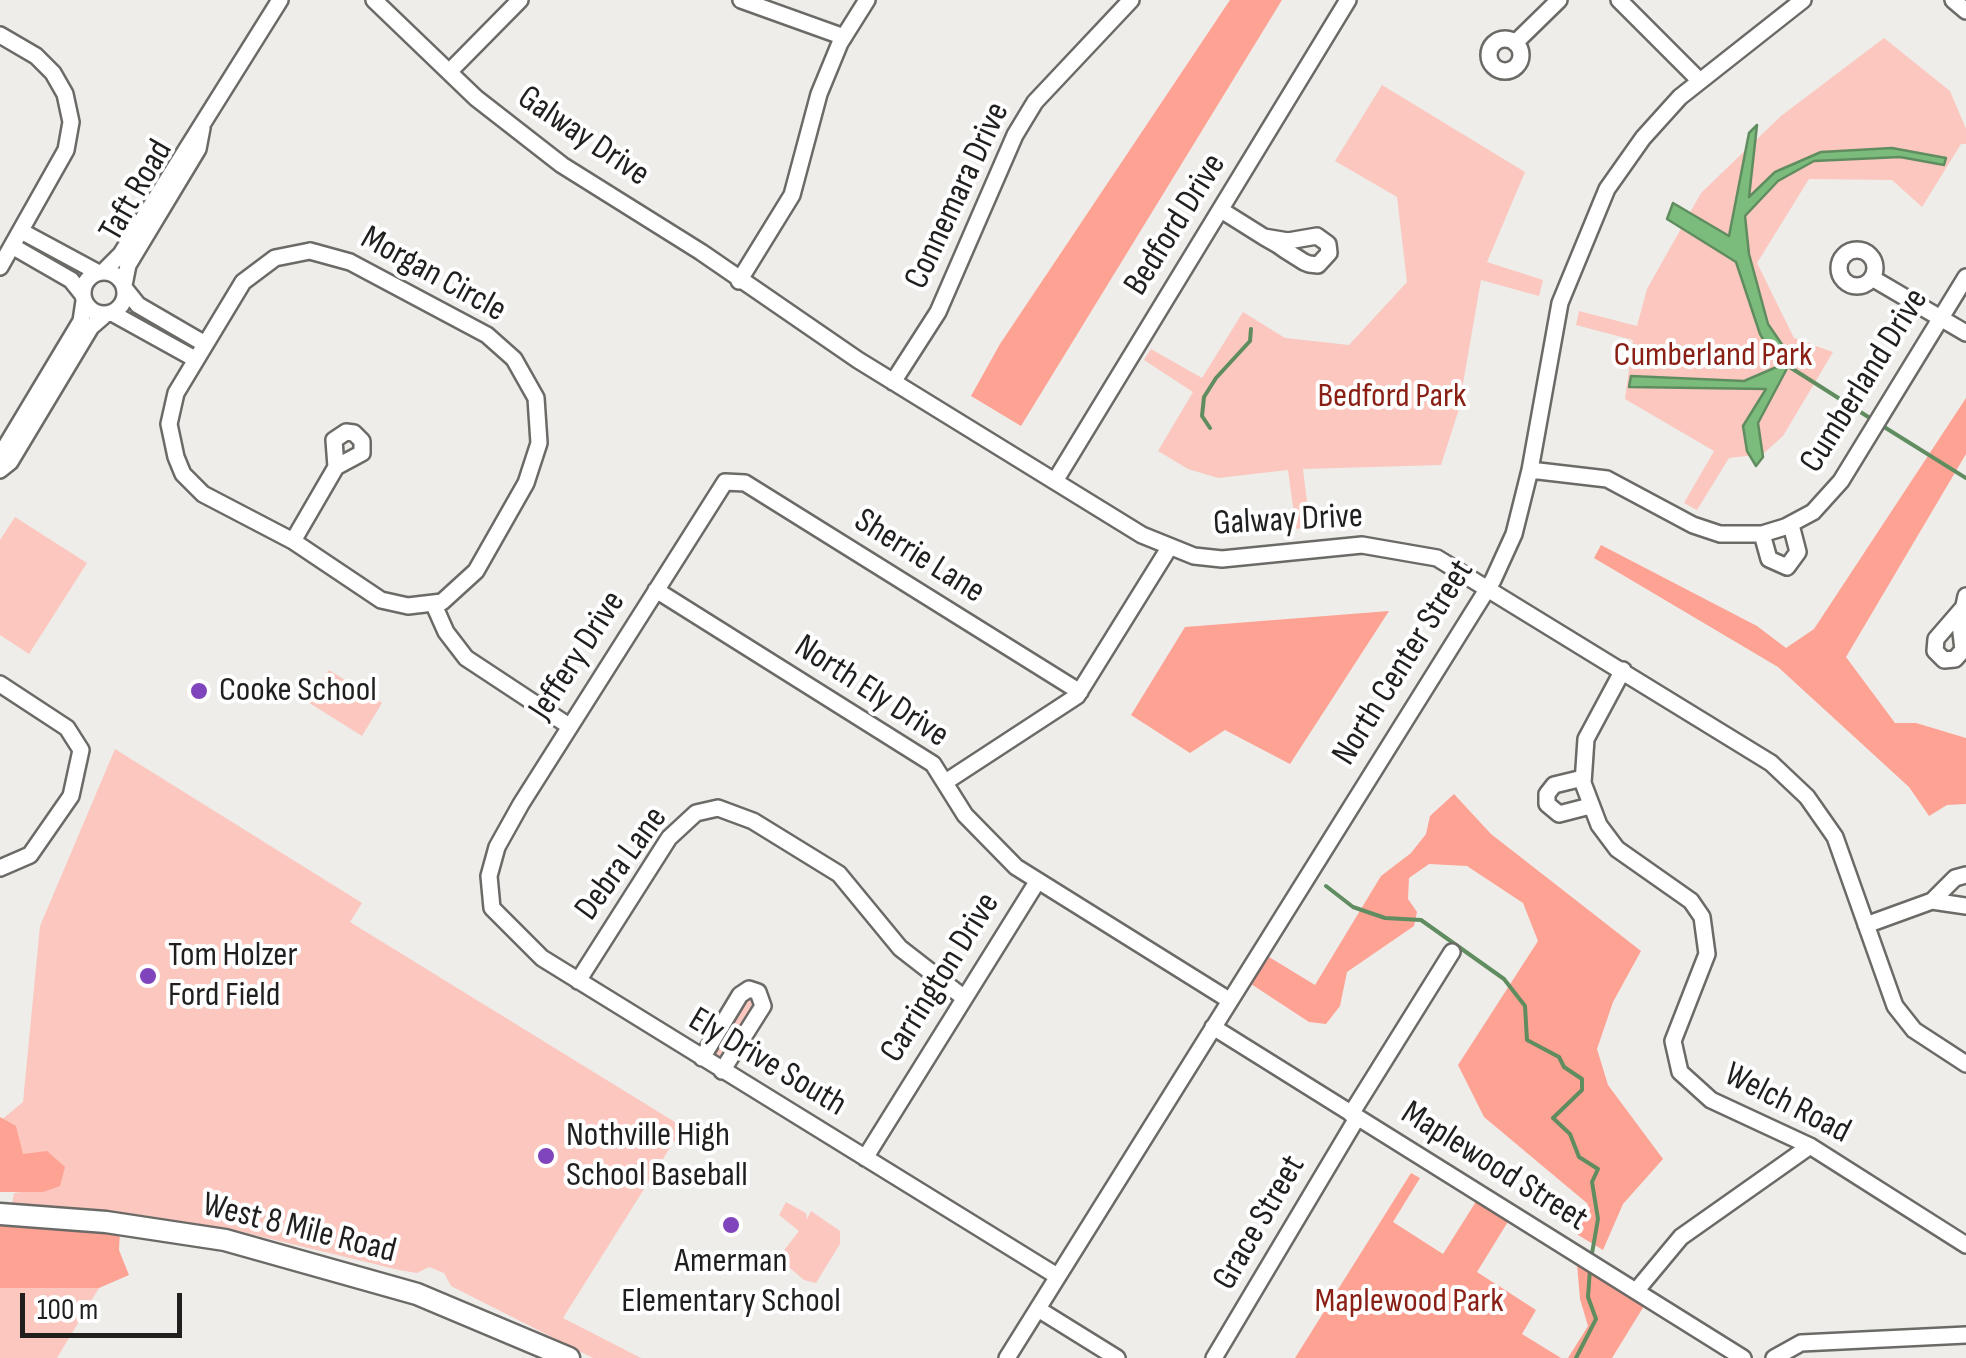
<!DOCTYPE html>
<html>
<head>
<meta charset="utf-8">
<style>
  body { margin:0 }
  #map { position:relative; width:1966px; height:1358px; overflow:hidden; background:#eeedea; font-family:"Sofia Sans Condensed",sans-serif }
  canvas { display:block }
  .scale { position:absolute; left:20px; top:1293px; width:162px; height:45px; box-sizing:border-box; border:5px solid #201f1e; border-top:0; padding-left:12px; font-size:30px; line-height:35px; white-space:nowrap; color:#201f1e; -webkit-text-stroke:8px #fff; paint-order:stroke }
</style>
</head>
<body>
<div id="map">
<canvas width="1966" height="1358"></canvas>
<div class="scale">100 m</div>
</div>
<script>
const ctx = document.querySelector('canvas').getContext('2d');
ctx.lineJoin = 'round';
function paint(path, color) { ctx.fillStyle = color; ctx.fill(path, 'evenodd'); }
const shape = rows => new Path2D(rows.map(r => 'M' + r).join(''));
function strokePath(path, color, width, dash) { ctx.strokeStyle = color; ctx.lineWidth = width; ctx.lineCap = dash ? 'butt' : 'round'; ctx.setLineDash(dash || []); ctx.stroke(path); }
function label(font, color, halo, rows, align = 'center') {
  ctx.font = font + ' "Sofia Sans Condensed",sans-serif'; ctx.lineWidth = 8; ctx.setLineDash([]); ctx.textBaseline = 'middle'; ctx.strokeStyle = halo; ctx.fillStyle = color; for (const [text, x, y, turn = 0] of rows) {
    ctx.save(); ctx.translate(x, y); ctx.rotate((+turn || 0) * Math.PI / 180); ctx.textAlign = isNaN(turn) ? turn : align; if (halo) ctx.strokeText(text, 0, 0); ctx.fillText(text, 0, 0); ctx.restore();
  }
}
const green = shape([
  [1884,38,1950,91,1966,129,1966,144,1961,144,1922,207,1892,180,1809,179,1757,263,1794,338,1833,352,1783,436,1763,454,1729,458,1697,510,1684,503,1714,451,1625,399,1633,340,1576,325,1579,311,1637,326,1647,289,1701,193,1781,116],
  [1382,85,1525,172,1487,262,1543,280,1539,296,1481,280,1458,412,1441,465,1303,469,1310,527,1296,529,1288,470,1218,478,1188,469,1158,451,1193,392,1144,360,1151,349,1202,378,1243,312,1285,338,1349,345,1407,282,1397,197,1335,161],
  [15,517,87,563,29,654,0,635,0,540],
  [329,670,382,703,362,736,295,694,307,675,320,683],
  [115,749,362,903,350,922,683,1127,563,1318,641,1358,593,1358,451,1286,444,1273,429,1267,417,1273,399,1270,238,1231,141,1215,12,1205,14,1193,60,1186,0,1145,0,1121,23,1102,40,926],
  [751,995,759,1002,719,1059,712,1053],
  [786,1202,806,1213,807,1219,811,1211,840,1231,840,1244,816,1283,804,1280,778,1258,799,1231,779,1215],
  [0,1288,99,1288,57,1358,0,1358]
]);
const forest = shape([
  [1230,0,1282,0,1021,426,971,396,1000,344],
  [1966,398,1966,454,1846,657,1895,723,1916,723,1966,738,1966,804,1947,805,1929,816,1909,787,1778,667,1594,558,1601,545,1757,626,1786,648,1814,629],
  [1389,611,1290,764,1225,730,1190,753,1131,715,1185,627],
  [1454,794,1491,834,1641,951,1613,1002,1597,1049,1608,1085,1663,1159,1623,1204,1603,1250,1578,1235,1588,1204,1484,1117,1458,1065,1538,941,1523,903,1467,866,1429,864,1409,878,1408,899,1417,912,1414,926,1347,972,1340,1006,1326,1024,1309,1022,1251,984,1269,957,1315,985,1381,876,1411,853,1426,834,1430,816],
  [0,1117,16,1126,23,1154,47,1151,65,1167,60,1186,43,1192,0,1192],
  [1411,1173,1420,1178,1393,1222,1443,1254,1477,1200,1509,1220,1477,1272,1536,1310,1522,1334,1561,1358,1295,1358],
  [0,1226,120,1231,119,1250,129,1275,99,1288,0,1288],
  [1577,1264,1644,1306,1612,1358,1568,1358,1588,1326,1580,1299]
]);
const water = shape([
  [1757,125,1749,197,1775,172,1821,152,1892,148,1946,158,1944,165,1900,157,1814,161,1778,181,1745,216,1749,254,1768,324,1792,359,1758,423,1763,457,1756,466,1747,451,1743,426,1766,389,1629,387,1631,376,1744,381,1779,366,1760,334,1736,262,1667,219,1673,203,1729,236,1749,133,1757,125]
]);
const stream = shape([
  [1788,366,1873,420],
  [1881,425,1966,478],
  [1210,428,1202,416,1204,397,1216,378,1250,341,1251,329],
  [1326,886,1353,907,1385,918,1421,920,1504,979,1525,1006,1527,1040,1559,1057,1564,1067,1582,1079,1582,1090,1553,1118,1570,1134,1579,1157,1598,1169,1592,1182,1598,1219,1591,1259],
  [1576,1358,1596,1319,1588,1297,1590,1269]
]);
const minor = shape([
  [374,0,476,98,562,165,701,252,858,360,1142,535,1194,556,1222,559,1362,545,1437,558,1771,763,1807,797,1835,837,1895,1006,1914,1030,1966,1064],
  [741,0,844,37],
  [1619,0,1699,80],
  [1953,0,1966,11],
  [0,35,36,56,53,73,65,94,71,122,66,150,0,267],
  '1489 55a16 16 0 1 1 32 0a16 16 0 1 1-32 0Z',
  [1515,43,1559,0],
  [449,72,520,0],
  [1221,210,1264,237,1278,245,1285,250,1304,262,1309,264,1318,265,1329,253,1328,244,1317,236,1288,241,1264,237],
  [21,231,97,272],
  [12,246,71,280,83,295],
  '1839 268a18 18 0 1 1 36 0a18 18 0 1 1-36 0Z',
  [310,251,350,262,487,335,514,359,536,398,539,443,526,483,476,571,442,602,408,606,381,600,293,541,203,494,183,474,176,457,169,424,176,393,243,282,275,258,310,251],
  [104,271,121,254,280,0],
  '83 293a21 21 0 1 1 42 0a21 21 0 1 1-42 0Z',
  [1872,278,1966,333],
  [739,281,792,195,819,94,840,43,867,0],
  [124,285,128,265,198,149,202,128],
  [126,290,138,305,205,344],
  [112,313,195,359],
  [893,382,938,312,1015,135,1035,102,1131,0],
  [0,456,81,321,84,301],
  [0,470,10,462,91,327,106,314],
  [1530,470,1607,479,1693,525,1720,534,1762,534,1785,527,1813,512,1841,481,1966,277],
  [1055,481,1348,0],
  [1762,534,1769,559,1787,567,1798,552,1791,525],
  [293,541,336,467,362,453,362,441,354,433,346,432,334,440,336,467],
  [656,590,933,764,965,815,1016,867,1229,1000],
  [434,605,446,632,466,658,569,726],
  [1962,609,1936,639,1935,651,1944,660,1955,659,1963,650,1960,624,1966,596],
  [1623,670,1586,739,1583,783,1599,825,1617,849,1691,901,1702,917,1707,954,1673,1041,1680,1072,1711,1100,1810,1146,1966,1245],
  [0,684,67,728,81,750,71,796,30,855,0,868],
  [1583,778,1554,785,1547,794,1547,804,1559,814,1590,806],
  [947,781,1077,696,1169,548],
  [1932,901,1966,906],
  [1866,925,1932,901,1955,878,1966,875],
  [578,981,669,838,696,813,718,808,753,821,839,874,900,948,963,997],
  [1213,1027,1743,1358],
  [702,1058,740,995,749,989,758,992,763,1006,722,1071],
  [1351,1114,1452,952],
  [865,1158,1037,882],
  [1057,1276,542,958,492,908,489,876,497,847,521,804,725,482,745,483,1080,692],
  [1636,1291,1681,1237,1810,1146],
  [1038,1309,1117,1358],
  [1007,1358,1493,580,1514,534,1530,470,1560,303,1607,189,1643,138,1680,97,1803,0],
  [1214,1358,1357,1118],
  [1774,1358,1801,1343,1966,1335]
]);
const major = shape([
  [0,1214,106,1222,225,1240,417,1294,569,1358]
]);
const markers = [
  [199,691,10,"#8045bc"],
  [148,976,10,"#8045bc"],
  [546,1156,10,"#8045bc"],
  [731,1225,10,"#8045bc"]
];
const streetNames = [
  ["Galway Drive",583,137,34],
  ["Taft Road",137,191,-60],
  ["Connemara Drive",958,196,-65],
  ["Bedford Drive",1176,225,-58],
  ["Morgan Circle",433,275,29],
  ["Cumberland Drive",1865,381,-58],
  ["Galway Drive",1288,521,-3],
  ["Sherrie Lane",919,557,32],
  ["Jeffery Drive",578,656,-57],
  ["North Center Street",1404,663,-58],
  ["North Ely Drive",871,692,33],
  ["Debra Lane",622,864,-54],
  ["Carrington Drive",941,978,-58],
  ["Ely Drive South",767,1063,31],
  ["Welch Road",1787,1104,27],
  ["Maplewood Street",1494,1167,32],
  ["Grace Street",1260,1223,-60],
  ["West 8 Mile Road",299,1229,14]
];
const parkNames = [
  ["Cumberland Park",1713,356],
  ["Bedford Park",1392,397],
  ["Maplewood Park",1409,1302]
];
const poiNames = [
  ["Cooke School",219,691],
  ["Tom Holzer",168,956],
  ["Ford Field",168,996],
  ["Nothville High",566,1136],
  ["School Baseball",566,1176],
  ["Amerman",731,1262,"center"],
  ["Elementary School",731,1302,"center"]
];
paint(green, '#fbc7be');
paint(forest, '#fea293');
paint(water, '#7bbc7c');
strokePath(water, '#608d60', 2.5);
strokePath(stream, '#608d60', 4);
strokePath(minor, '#6b6a67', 20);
strokePath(major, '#6b6a67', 25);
strokePath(minor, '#fff', 15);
strokePath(major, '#fff', 20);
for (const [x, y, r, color] of markers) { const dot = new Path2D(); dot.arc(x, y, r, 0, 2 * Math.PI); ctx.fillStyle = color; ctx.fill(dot); strokePath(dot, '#fff', 4); }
label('35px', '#201f1e', '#fff', streetNames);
label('35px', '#891f15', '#fff', parkNames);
label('35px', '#201f1e', '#fff', poiNames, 'left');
</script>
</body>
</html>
